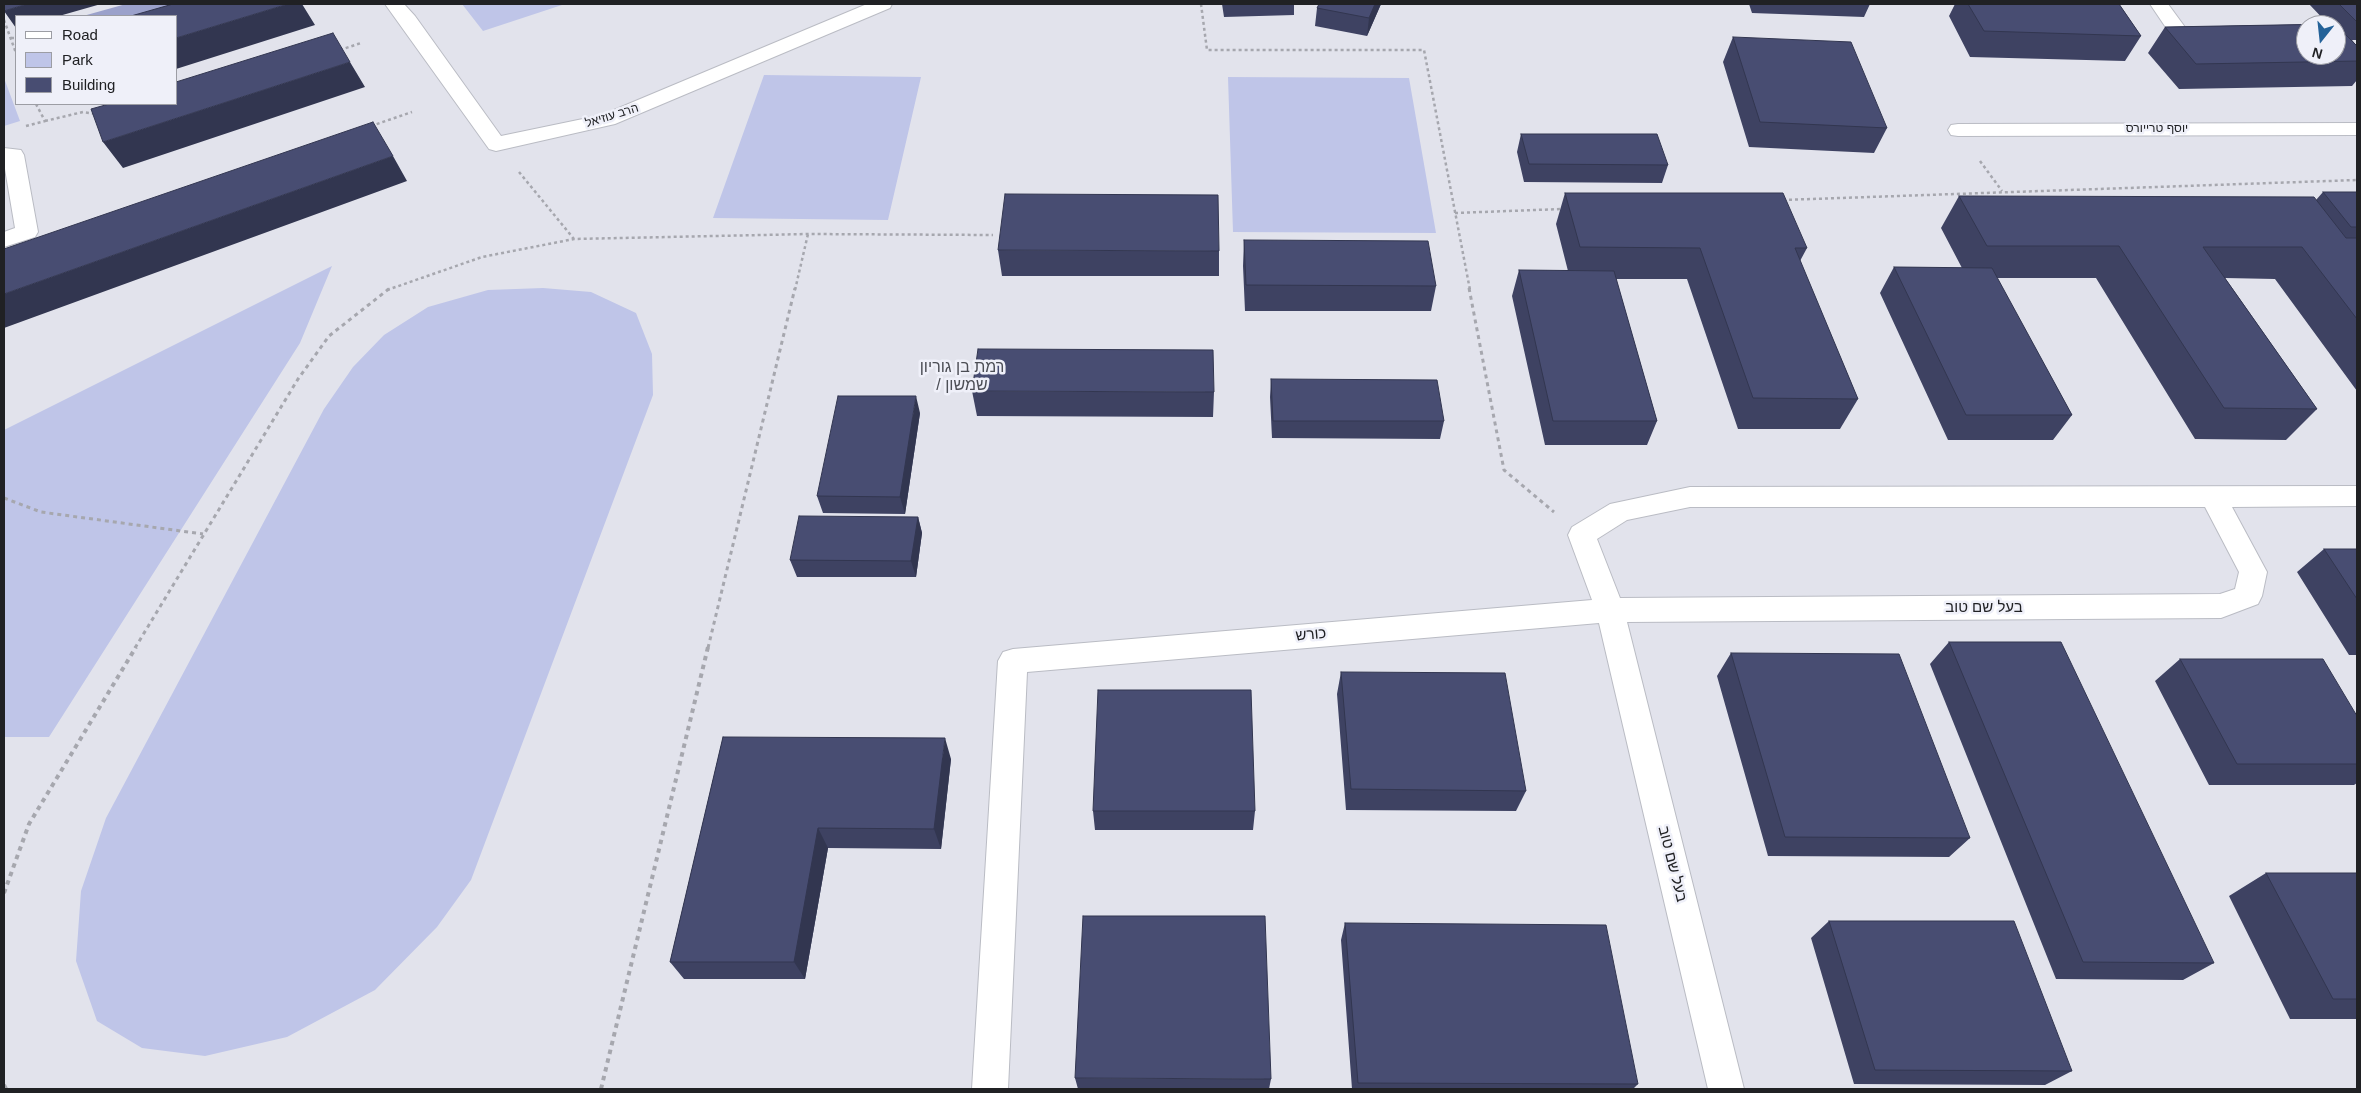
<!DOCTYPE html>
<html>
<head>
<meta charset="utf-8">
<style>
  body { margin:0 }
  #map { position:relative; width:2361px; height:1093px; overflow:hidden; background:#e2e3ec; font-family:Helvetica,sans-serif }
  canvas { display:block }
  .frame { position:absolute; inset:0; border:5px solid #202124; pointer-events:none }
  .legend { position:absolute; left:15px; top:15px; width:162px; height:90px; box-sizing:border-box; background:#eff0f9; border:1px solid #9c9da4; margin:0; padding:6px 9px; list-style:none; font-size:15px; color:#202124 }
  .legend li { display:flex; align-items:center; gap:10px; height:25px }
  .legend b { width:25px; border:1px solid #9c9da4 }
  .north { position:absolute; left:2296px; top:15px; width:50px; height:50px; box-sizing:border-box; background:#eff0f9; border:1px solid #9c9da4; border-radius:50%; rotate:196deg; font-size:14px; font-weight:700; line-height:20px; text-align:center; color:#202124 }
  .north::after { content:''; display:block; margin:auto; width:18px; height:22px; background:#246299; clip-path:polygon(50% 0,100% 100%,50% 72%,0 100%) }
</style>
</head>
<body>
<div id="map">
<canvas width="2361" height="1093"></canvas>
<div class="frame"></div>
<ul class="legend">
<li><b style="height:6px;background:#fff"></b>Road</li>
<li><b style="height:14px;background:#bfc5e8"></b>Park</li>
<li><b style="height:14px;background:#484d72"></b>Building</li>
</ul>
<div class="north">N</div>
</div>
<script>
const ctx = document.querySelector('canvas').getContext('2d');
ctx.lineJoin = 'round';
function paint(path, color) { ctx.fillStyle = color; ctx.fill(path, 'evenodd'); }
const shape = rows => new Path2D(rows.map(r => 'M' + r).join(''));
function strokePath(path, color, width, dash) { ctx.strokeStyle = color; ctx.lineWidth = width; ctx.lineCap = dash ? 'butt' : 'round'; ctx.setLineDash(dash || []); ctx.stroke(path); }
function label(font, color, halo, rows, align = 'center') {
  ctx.font = font + ' Helvetica,Heebo,sans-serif'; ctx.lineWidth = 5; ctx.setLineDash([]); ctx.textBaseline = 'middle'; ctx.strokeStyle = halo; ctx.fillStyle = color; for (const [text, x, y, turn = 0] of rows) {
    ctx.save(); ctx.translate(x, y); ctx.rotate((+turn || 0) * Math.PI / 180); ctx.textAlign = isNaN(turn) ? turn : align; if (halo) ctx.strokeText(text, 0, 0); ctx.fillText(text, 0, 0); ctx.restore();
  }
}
const green = shape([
  [462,4,565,4,483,31],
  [764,75,921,77,888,220,713,218],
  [1228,77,1409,78,1436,233,1233,232],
  [4,78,20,121,4,126],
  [332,266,300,343,49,737,4,737,4,430],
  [543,288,591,292,636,313,652,354,653,395,471,880,437,927,375,990,287,1037,205,1056,142,1048,97,1021,76,961,81,891,106,818,324,409,353,367,384,335,428,307,488,290]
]);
const forest = shape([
  [126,4,253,4,176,16,83,16]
]);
const pathFar2 = shape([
  [1201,4,1207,50,1424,50,1470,290],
  [4,20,16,53],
  [11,38,16,38],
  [340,50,361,43],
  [45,121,83,112,96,114],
  [26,126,45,121,36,104],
  [371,126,412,112],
  [1980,161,2002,191],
  [519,172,574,239],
  [1783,200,2357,180],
  [1455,213,1562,209],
  [387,290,482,257,574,239,808,234,993,235],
  [795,290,808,234]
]);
const pathFar1 = shape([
  [1469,288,1504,470,1554,512],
  [4,498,41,512,203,534],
  [135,648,298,379,329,336,390,288],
  [708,648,795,288]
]);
const path = shape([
  [4,893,29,824,136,647],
  [4,1085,6,1089],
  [601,1089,708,647]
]);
const minor = shape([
  [385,4,404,4,415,16,501,136,602,115,867,4,892,4,890,8,615,124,496,151,489,149,385,4],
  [2150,4,2168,4,2190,34,2206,34,2213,36,2216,40,2213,44,2206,46,2177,44,2150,4],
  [2357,123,2357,135,1958,136,1951,135,1948,130,1951,125,1958,124,2357,123],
  [4,148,21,150,24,155,38,232,35,237,4,247,4,232,15,228,4,163,4,148],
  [2357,486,2357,506,2232,507,2267,572,2262,596,2258,604,2221,618,1627,622,1744,1089,1708,1089,1599,623,1027,672,1008,1089,972,1089,998,661,1003,652,1013,649,1592,600,1568,535,1572,527,1610,504,1690,487,2357,486],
  [1690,507,2205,507,2239,572,2235,589,2220,594,1620,598,1597,539,1627,520,1690,507]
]);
const wall = shape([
  [1222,4,1294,4,1294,15,1224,17],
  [1381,4,1367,36,1315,26,1317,8],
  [1749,4,1870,4,1864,17,1752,13],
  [1955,4,2119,4,2141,36,2125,61,1970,57,1949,16],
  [2309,4,2357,4,2357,40,2352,40,2357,46,2357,80,2352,86,2179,89,2148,53,2165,27,2328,24],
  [1733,37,1887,128,1874,153,1749,147,1723,62],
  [1521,134,1668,165,1662,183,1524,182,1517,152],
  [2323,192,2357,192,2357,391,2275,279,2225,278,2317,409,2286,440,2195,439,2096,278,1997,278,2072,415,2053,440,1948,440,1880,293,1894,267,1962,268,1941,228,1959,196,2316,200],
  [1565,193,1807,248,1800,261,1858,399,1840,429,1738,429,1687,279,1616,279,1657,421,1647,445,1545,445,1512,296,1519,270,1568,271,1556,224],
  [1244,240,1436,286,1431,311,1245,311,1243,266],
  [998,250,1219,251,1219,276,1002,276],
  [1271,379,1444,421,1440,439,1272,438,1270,397],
  [972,391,1214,392,1213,417,977,416],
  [920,413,905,514,823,513,817,496],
  [918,517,922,533,916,577,797,577,790,560],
  [2324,549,2357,549,2357,655,2349,655,2297,572],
  [1949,642,2214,963,2183,980,2056,979,1930,664],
  [1731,653,1970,838,1949,857,1768,856,1717,676],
  [2180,659,2357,716,2357,783,2354,785,2209,785,2155,681],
  [1341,672,1526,791,1516,811,1346,810,1337,694],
  [723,737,951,759,941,849,828,848,805,979,684,979,670,962],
  [1093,811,1255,811,1253,830,1095,830],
  [2266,873,2357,873,2357,1019,2290,1019,2229,896],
  [1829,921,2072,1071,2045,1085,1854,1084,1811,938],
  [1345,923,1638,1084,1633,1089,1352,1089,1341,940],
  [1075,1078,1271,1079,1269,1089,1078,1089]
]);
const shadedWall = shape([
  [27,4,101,4,59,16,16,16,16,28,4,11],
  [288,4,302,4,315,25,176,69,176,38],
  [1375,4,1381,4,1367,36,1369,18],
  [350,62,365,87,123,168,103,142],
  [393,156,407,181,4,328,4,294],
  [916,396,920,413,905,514,900,497],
  [918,517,922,533,916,577,911,561],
  [945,738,951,759,941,849,934,829],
  [818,828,828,848,805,979,794,962]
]);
const building = shape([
  [4,4,27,4,4,11,4,4],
  [173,4,288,4,176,38,176,16,131,16,173,4],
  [1319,4,1375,4,1369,18,1317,8,1319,4],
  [1968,4,2119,4,2141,36,1984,31,1968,4],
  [2339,4,2357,4,2357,22,2339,4],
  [2335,24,2357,46,2357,61,2196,64,2165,27,2335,24],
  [2306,25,2336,25,2336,55,2306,55,2306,25],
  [333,33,350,62,103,142,91,109,109,104,176,104,176,82,333,33],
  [1733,37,1851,42,1887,128,1760,122,1733,37],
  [373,122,393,156,4,294,4,249,373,122],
  [1521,134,1657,134,1668,165,1529,164,1521,134],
  [2323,192,2357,192,2357,227,2351,227,2323,192],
  [1565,193,1783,193,1807,248,1795,248,1858,399,1753,398,1700,248,1580,247,1565,193],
  [1005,194,1218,195,1219,251,998,250,1005,194],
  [1959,196,2314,197,2346,238,2357,238,2357,319,2302,247,2203,247,2317,409,2224,408,2119,246,1987,246,1959,196],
  [1244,240,1428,241,1436,286,1246,285,1244,240],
  [1894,267,1992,268,2072,415,1966,415,1894,267],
  [1519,270,1614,271,1657,421,1553,421,1519,270],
  [978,349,1213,350,1214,392,972,391,978,349],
  [1271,379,1437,380,1444,421,1273,421,1271,379],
  [838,396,916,396,900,497,817,496,838,396],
  [799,516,918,517,911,561,790,560,799,516],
  [2324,549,2357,549,2357,599,2324,549],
  [1949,642,2061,642,2214,963,2083,962,1949,642],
  [1731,653,1899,654,1970,838,1785,837,1731,653],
  [2180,659,2323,659,2357,716,2357,764,2237,764,2180,659],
  [1341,672,1505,673,1526,791,1351,789,1341,672],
  [1098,690,1251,690,1255,811,1093,811,1098,690],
  [723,737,945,738,934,829,818,828,794,962,670,962,723,737],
  [2266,873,2357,873,2357,999,2333,999,2266,873],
  [1083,916,1265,916,1271,1079,1075,1078,1083,916],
  [1829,921,2014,921,2072,1071,1875,1070,1829,921],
  [1345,923,1606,925,1638,1084,1358,1083,1345,923]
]);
const farStreetnames = [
  ["הרב עוזיאל",612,116,-17],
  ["יוסף טרייורס",2157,129]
];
const streetNames = [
  ["בעל שם טוב",1984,608],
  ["כורש",1311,635,-5],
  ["בעל שם טוב",1672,864,76]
];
const neighbourhoodNames = [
  ["רמת בן גוריון",962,368],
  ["/ שמשון",962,386]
];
paint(green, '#bfc5e8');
paint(forest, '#9ba1cb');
strokePath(minor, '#babcc4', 2);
strokePath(pathFar2, '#a6a7ae', 2.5, [3, 3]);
strokePath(pathFar1, '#a6a7ae', 3, [4, 4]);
strokePath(path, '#a6a7ae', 4, [4.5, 4.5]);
paint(minor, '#fff');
paint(wall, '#3e4262');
paint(shadedWall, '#323650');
paint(building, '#484d72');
strokePath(building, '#323650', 1);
label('12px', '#202124', '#eff0f9', farStreetnames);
label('15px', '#202124', '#eff0f9', streetNames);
label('16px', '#4c4e55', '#eff0f9', neighbourhoodNames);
</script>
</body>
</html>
